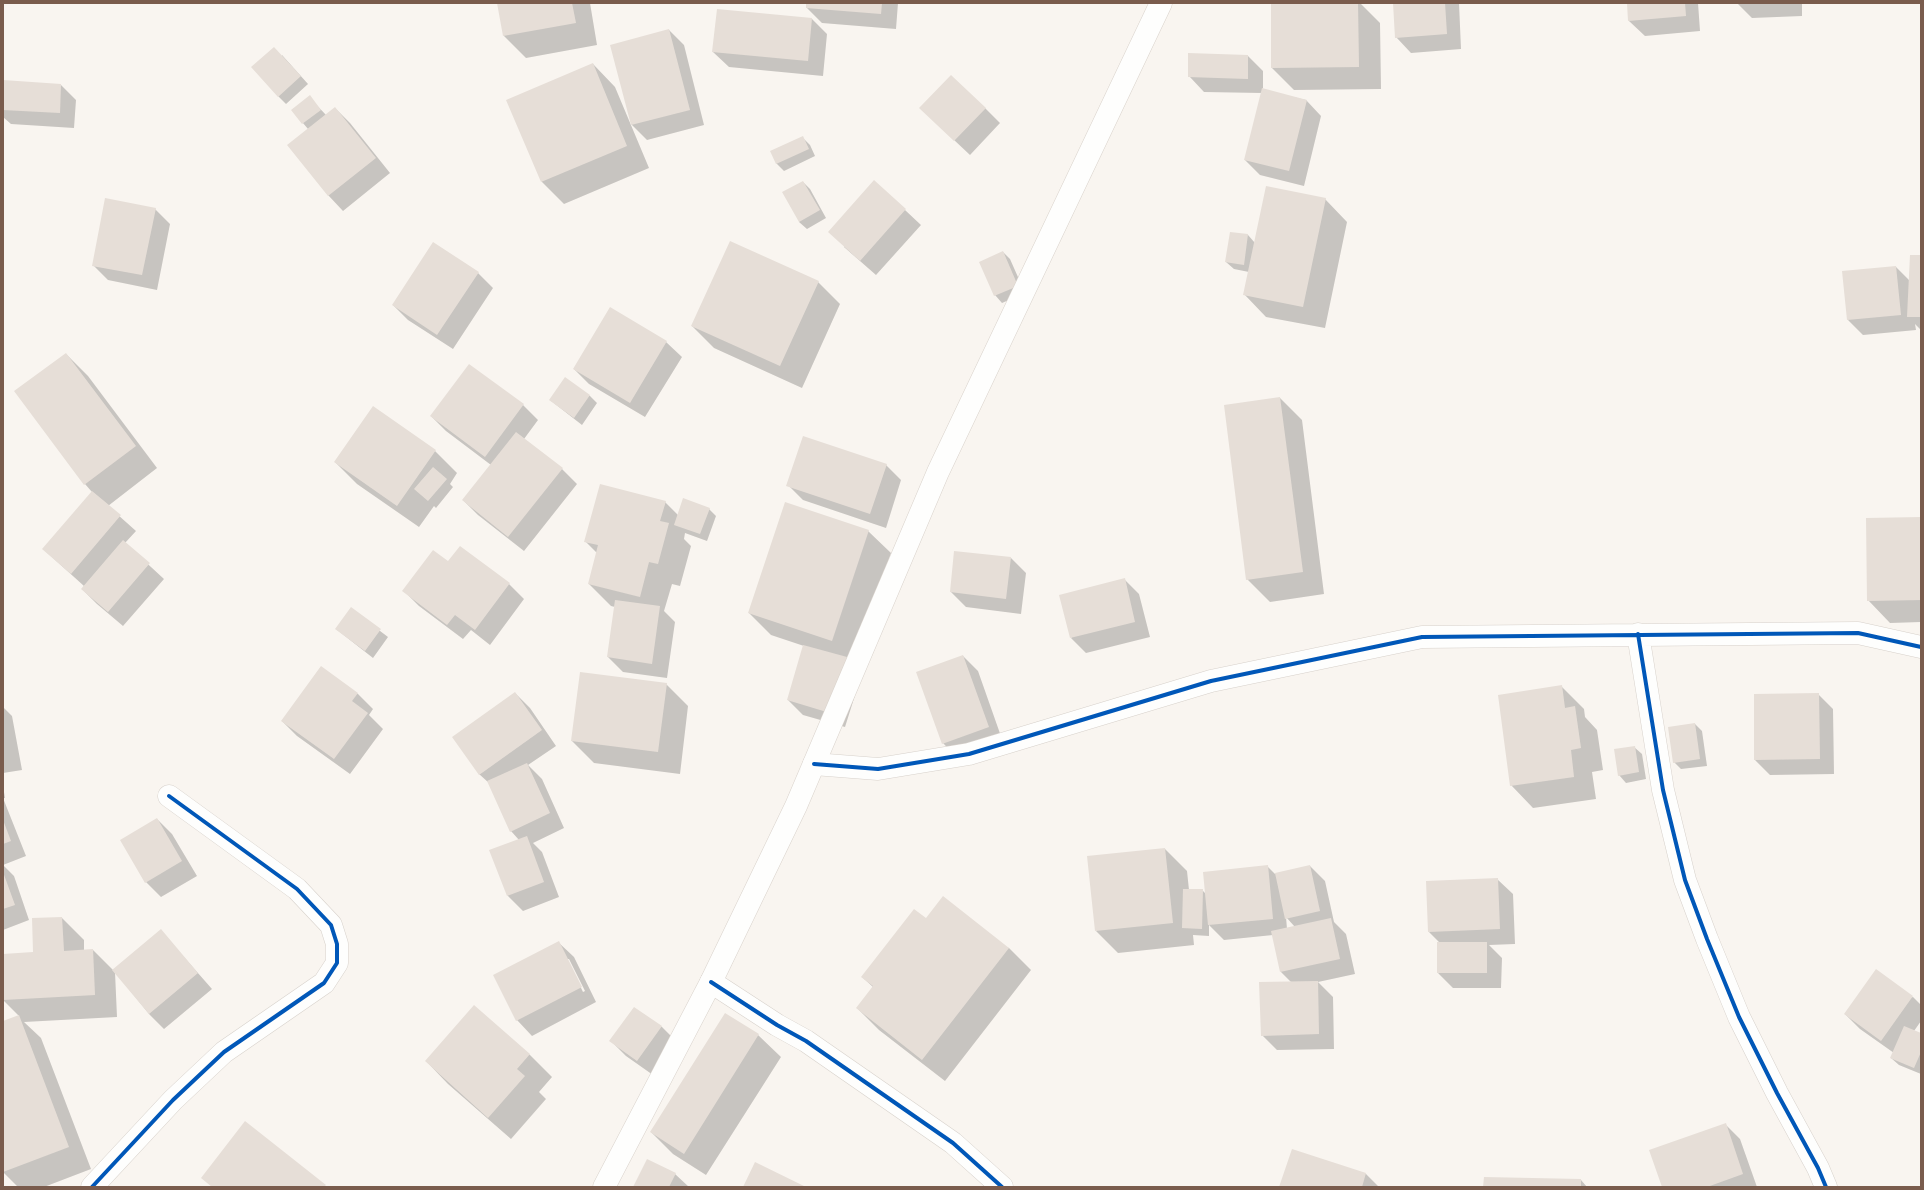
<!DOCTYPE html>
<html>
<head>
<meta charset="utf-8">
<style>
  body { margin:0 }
  #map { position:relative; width:1924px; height:1190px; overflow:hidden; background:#f9f5f0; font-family:Poppins,sans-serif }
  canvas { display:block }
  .frame { position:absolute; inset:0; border:4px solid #7a5c4d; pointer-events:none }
</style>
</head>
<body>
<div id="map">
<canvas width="1924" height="1190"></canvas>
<div class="frame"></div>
</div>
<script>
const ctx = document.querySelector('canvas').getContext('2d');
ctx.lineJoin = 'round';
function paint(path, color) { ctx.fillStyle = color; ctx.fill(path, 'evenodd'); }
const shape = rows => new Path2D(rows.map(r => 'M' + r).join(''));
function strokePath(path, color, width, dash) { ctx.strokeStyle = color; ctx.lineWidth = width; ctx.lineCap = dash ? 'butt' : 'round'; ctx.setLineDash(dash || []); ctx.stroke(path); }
const shadow = shape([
  [498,3,590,3,597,45,526,58,504,36],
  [807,3,898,3,896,29,822,23,807,8],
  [1272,3,1360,3,1380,23,1381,89,1294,90,1272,68],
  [1394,3,1459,3,1461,49,1411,53,1396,37],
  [1628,3,1698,3,1700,31,1645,36,1629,21],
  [1737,3,1802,3,1802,16,1752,18],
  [718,11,812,19,827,34,823,76,729,67,713,52],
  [669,30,684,45,704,125,647,140,631,124],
  [1189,54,1248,56,1263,71,1263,90,1306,100,1321,116,1304,186,1260,175,1245,160,1262,93,1204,92,1189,76],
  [282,55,308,84,286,104,278,96],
  [593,64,615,87,649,168,564,204,542,182,508,100],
  [3,81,61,85,76,100,74,128,11,124,3,117],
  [309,97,326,115,335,108,350,123,390,173,343,211,328,195,308,129,292,110],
  [985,108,1000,123,970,155,936,123],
  [803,138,810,145,815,156,784,171,776,163],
  [874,181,921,225,876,275,844,247],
  [803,182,810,189,826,218,807,229,799,222],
  [1325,199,1347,222,1325,328,1266,317,1244,294,1249,272,1234,269,1226,262,1231,233,1248,235,1255,243],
  [155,209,170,224,157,290,108,280,93,265],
  [1003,252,1010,259,1025,293,1002,303,995,295],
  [1921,256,1921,330,1915,324,1916,330,1863,335,1848,320,1843,272,1896,267,1909,280],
  [478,273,493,288,453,349,408,320,393,305],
  [818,282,840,304,802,388,714,348,692,326],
  [666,342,682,357,645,417,589,384,574,369],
  [66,354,88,376,157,468,108,506,136,531,125,543,164,579,123,626,97,604,82,589,84,586,43,549,92,492,85,484],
  [565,379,590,396,597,403,582,425,550,400],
  [1280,398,1302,420,1324,594,1270,602,1247,579],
  [523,405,538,420,524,439,562,469,577,484,524,551,478,515,463,500,491,465,446,431,431,416],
  [435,451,457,473,450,484,453,487,436,508,434,506,419,527,357,484,335,462],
  [886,465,901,480,886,528,803,500,788,485],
  [665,502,678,515,709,509,716,516,707,541,685,533,684,539,691,546,680,586,672,584,664,611,675,622,667,678,623,672,608,657,615,607,611,606,589,584,597,553,585,541],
  [1921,518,1921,622,1890,623,1868,600],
  [868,531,891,553,855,663,862,673,845,727,803,715,788,700,804,646,771,635,749,613],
  [1011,558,1026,573,1021,614,966,607,951,592],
  [448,562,509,584,524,599,490,645,471,630,463,639,419,606,404,591],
  [1124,579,1139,594,1150,637,1086,653,1071,638],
  [351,609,388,637,373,658,336,629],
  [963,656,978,671,1003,742,958,759,943,743],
  [321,667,358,694,373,709,369,715,383,729,350,774,297,736,282,721],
  [666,684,688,706,680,774,594,763,572,741],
  [1561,686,1584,709,1585,717,1597,730,1603,770,1592,772,1596,799,1533,808,1511,785],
  [515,693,530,708,556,746,528,765,542,779,564,828,533,843,542,852,559,897,523,911,508,896,491,851,519,840,511,831,489,783,479,774],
  [1818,694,1833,709,1834,774,1770,775,1755,760],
  [3,707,12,716,22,770,3,773],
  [1695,724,1702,731,1707,766,1681,769,1674,762],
  [1634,747,1642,754,1646,779,1626,783,1619,775],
  [3,786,5,798,3,798,26,856,3,865],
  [157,819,172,834,197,876,161,897,146,882],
  [1165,849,1187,871,1189,890,1202,890,1206,894,1267,866,1275,874,1310,866,1325,881,1334,922,1346,934,1355,974,1318,982,1333,997,1334,1049,1277,1050,1262,1035,1291,982,1281,972,1273,935,1224,940,1209,925,1209,936,1193,935,1194,945,1118,953,1096,931],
  [1286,917,1295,927,1287,929],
  [3,865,14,876,29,920,3,930],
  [1497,879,1513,894,1515,944,1489,945,1502,958,1501,988,1453,988,1438,973,1440,943,1429,932],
  [62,918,84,940,84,950,93,950,113,970,161,931,212,989,164,1029,149,1014,115,972,117,1017,24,1022,41,1038,91,1169,44,1187,18,1187,3,1172,3,1022,19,1016,3,1000,3,955,34,953],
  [926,920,1009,948,1031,970,945,1081,879,1030,857,1008,873,987,862,977],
  [558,942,574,957,596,1002,532,1036,517,1020],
  [567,959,569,959,585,991,583,992],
  [1913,997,1921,1005,1921,1021,1914,1031,1921,1034,1921,1074,1899,1065,1891,1058,1894,1053,1860,1029,1845,1014],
  [474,1006,530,1055,552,1077,539,1092,546,1099,511,1139,448,1084,426,1061],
  [634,1008,662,1027,677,1042,653,1075,626,1056,611,1041],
  [758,1035,781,1057,706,1175,673,1154,651,1132],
  [1725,1124,1740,1139,1757,1187,1663,1187],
  [675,1174,689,1187,634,1187],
  [1366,1174,1379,1187,1280,1187],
  [1581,1180,1587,1187,1484,1187]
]);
const building = shape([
  [497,3,572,3,576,23,503,36],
  [806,3,882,3,881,14,806,8],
  [1271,3,1358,3,1359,67,1271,68],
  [1393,3,1445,3,1447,34,1395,38],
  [1627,3,1685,3,1686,16,1628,21],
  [717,9,812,18,808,61,712,52],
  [669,29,690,110,631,125,610,45],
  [274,47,301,76,278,97,251,67],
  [1188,53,1248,55,1248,79,1188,77],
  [593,63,627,146,541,182,506,100],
  [951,75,986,108,954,141,919,108],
  [3,80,61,84,60,113,3,110],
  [1262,88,1307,100,1289,171,1244,160],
  [310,95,321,110,302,124,291,110],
  [335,107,376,158,328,196,287,145],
  [803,136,809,149,776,164,770,151],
  [874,180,906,209,860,261,828,232],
  [803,181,820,210,799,222,782,192],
  [1266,186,1326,198,1303,307,1243,295],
  [105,198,156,208,142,275,92,266],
  [1230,232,1248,234,1244,265,1225,262],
  [730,241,819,281,780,366,691,326],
  [433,242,479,272,437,335,392,305],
  [1003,251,1018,286,994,296,979,262],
  [1910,255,1921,255,1921,317,1907,317],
  [1896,266,1901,315,1847,320,1842,271],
  [610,307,667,341,630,403,573,369],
  [66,353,136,446,84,485,14,391],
  [469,364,524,404,485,457,430,416],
  [565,377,590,395,574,418,549,400],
  [1280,397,1303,572,1246,580,1224,405],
  [373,406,436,450,397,506,334,462],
  [516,432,563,468,508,537,462,500],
  [803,436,887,464,870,514,786,486],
  [433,467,447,479,428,501,414,489],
  [600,484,666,501,660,521,669,523,658,564,649,562,640,597,588,584,598,545,584,542],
  [92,491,121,515,71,574,42,549],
  [683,498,710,508,700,534,674,525],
  [785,502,869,530,832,641,748,613],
  [1921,517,1921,600,1867,601,1866,518],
  [123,540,150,563,108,612,81,589],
  [460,546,510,583,475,630,455,615,447,625,402,591,433,550,448,561],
  [954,551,1011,557,1006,599,950,592],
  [1125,578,1135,622,1070,638,1059,595],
  [615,600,660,606,652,664,607,657],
  [351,607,381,629,365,651,335,629],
  [803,645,847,657,830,713,787,700],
  [963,655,989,727,942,744,916,672],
  [321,666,358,693,352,701,368,713,334,759,281,721],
  [580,672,667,683,658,752,571,741],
  [1562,685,1565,708,1575,706,1581,748,1571,750,1574,777,1510,786,1498,695],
  [515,692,542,730,479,775,452,737],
  [1819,693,1820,759,1754,760,1754,694],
  [1695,723,1700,759,1673,763,1668,727],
  [1635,746,1639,772,1618,776,1614,749],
  [527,763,550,813,510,832,487,781],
  [157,818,182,861,145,883,120,840],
  [3,820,11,841,3,844],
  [527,836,544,882,507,896,489,850],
  [1165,848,1173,923,1095,931,1087,856],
  [1268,865,1273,919,1208,925,1203,872],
  [1310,865,1320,911,1285,919,1275,873],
  [3,872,15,905,3,909],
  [1498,878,1500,929,1428,932,1426,881],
  [1183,889,1203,889,1202,929,1182,928],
  [943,896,1009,948,922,1060,856,1008,873,986,861,977,914,909,926,918],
  [62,917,64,951,93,949,95,995,3,1000,3,954,33,952,32,918],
  [1331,918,1340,959,1280,972,1271,931],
  [161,929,198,973,149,1014,112,970],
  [559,941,582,987,516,1021,493,975],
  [1437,942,1487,942,1487,973,1437,973],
  [1876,969,1913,996,1881,1041,1844,1014],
  [1318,981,1319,1034,1261,1036,1259,982],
  [474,1005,530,1054,517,1069,525,1076,488,1118,425,1061],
  [634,1007,662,1026,637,1061,609,1041],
  [725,1013,759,1034,684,1154,650,1132],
  [19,1015,69,1147,3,1172,3,1021],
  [1904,1026,1921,1033,1921,1052,1914,1068,1890,1058],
  [245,1121,326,1185,324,1187,212,1187,201,1178],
  [1726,1123,1743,1174,1707,1187,1662,1187,1649,1150],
  [1292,1149,1366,1173,1362,1187,1279,1187],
  [647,1159,676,1173,669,1187,633,1187],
  [755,1162,806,1187,743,1187],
  [1484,1177,1581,1179,1581,1187,1483,1187]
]);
const street = shape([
  [1638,634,1663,790,1685,880,1707,939,1739,1017,1777,1093,1818,1168,1826,1187],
  [814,764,878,769,969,754,1211,681,1422,637,1858,633,1921,647],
  [711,982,777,1025,806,1041,953,1143,1002,1187],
  [92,1187,173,1100,224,1052,324,983,337,963,337,944,331,925,297,889,169,796]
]);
const secondary = shape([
  [604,1187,711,982,796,806,938,472,1161,3]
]);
const cycleway = shape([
  [1638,634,1663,790,1685,880,1707,939,1739,1017,1777,1093,1818,1168,1826,1187],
  [814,764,878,769,969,754,1211,681,1422,637,1858,633,1921,647],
  [711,982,777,1025,806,1041,953,1143,1002,1187],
  [92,1187,173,1100,224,1052,324,983,337,963,337,944,331,925,297,889,169,796]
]);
paint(shadow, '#0003');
paint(building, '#e6ded7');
strokePath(street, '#d7d1cb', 23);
strokePath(secondary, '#d9d2cb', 23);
strokePath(street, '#fefefd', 22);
strokePath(secondary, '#fefefd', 22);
strokePath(cycleway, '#0057b8', 4);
</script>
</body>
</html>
